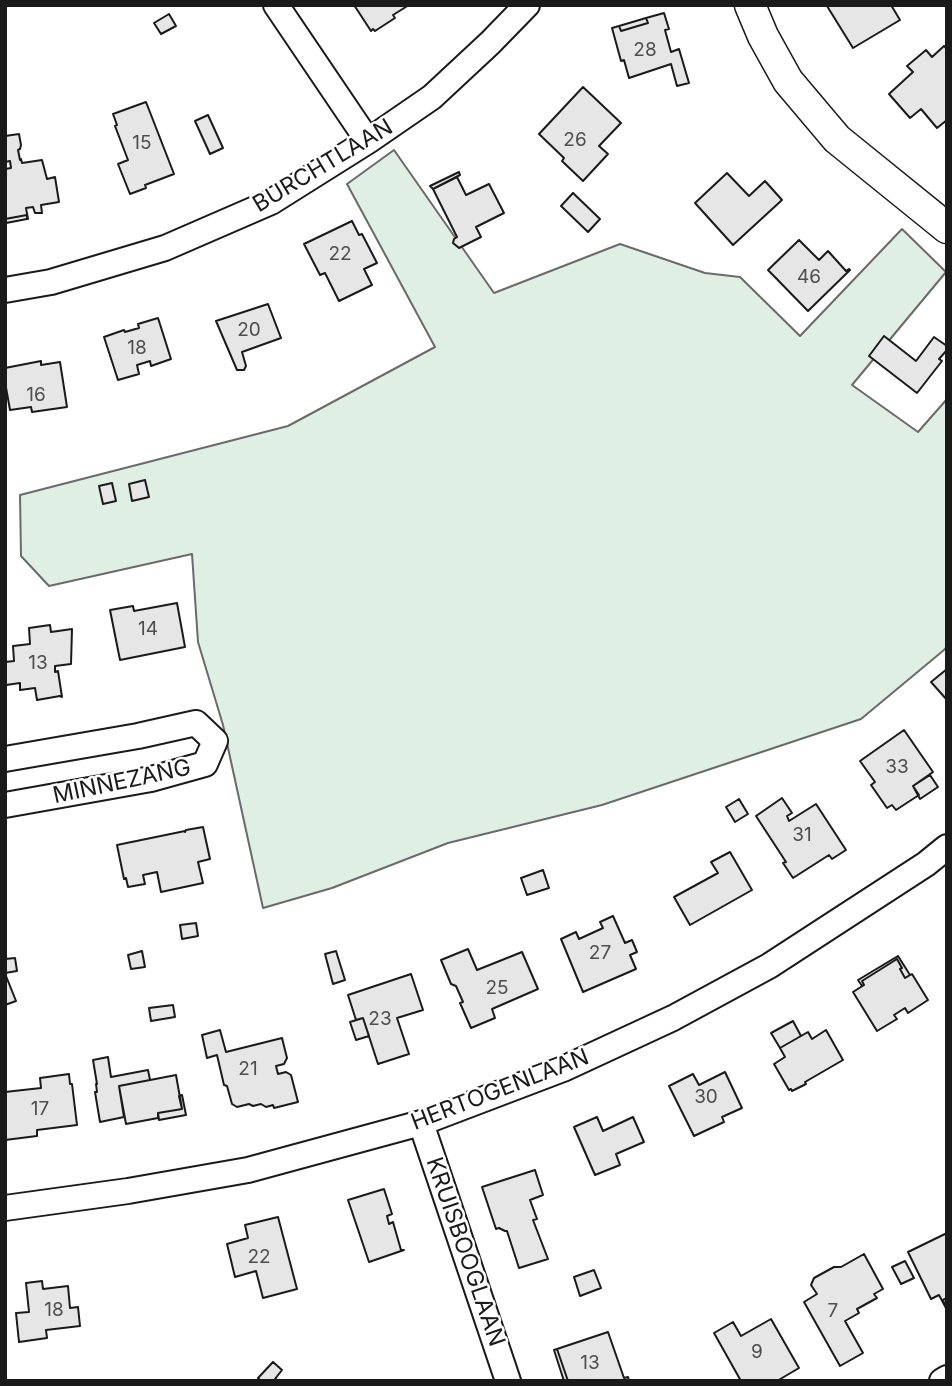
<!DOCTYPE html>
<html>
<head>
<meta charset="utf-8">
<style>
  body { margin:0 }
  #map { position:relative; width:952px; height:1386px; overflow:hidden; background:#fff; font-family:Inter,sans-serif }
  canvas { display:block }
  .frame { position:absolute; inset:0; border:7px solid #1a1a1a; pointer-events:none }
</style>
</head>
<body>
<div id="map">
<canvas width="952" height="1386"></canvas>
<div class="frame"></div>
</div>
<script>
const ctx = document.querySelector('canvas').getContext('2d');
ctx.lineJoin = 'round';
function paint(path, color) { ctx.fillStyle = color; ctx.fill(path, 'evenodd'); }
const shape = rows => new Path2D(rows.map(r => 'M' + r).join(''));
function strokePath(path, color, width, dash) { ctx.strokeStyle = color; ctx.lineWidth = width; ctx.lineCap = dash ? 'butt' : 'round'; ctx.setLineDash(dash || []); ctx.stroke(path); }
function label(font, color, halo, rows, align = 'center') {
  ctx.font = font + ' Inter,sans-serif'; ctx.lineWidth = 5; ctx.setLineDash([]); ctx.textBaseline = 'middle'; ctx.strokeStyle = halo; ctx.fillStyle = color; for (const [text, x, y, turn = 0] of rows) {
    ctx.save(); ctx.translate(x, y); ctx.rotate((+turn || 0) * Math.PI / 180); ctx.textAlign = isNaN(turn) ? turn : align; if (halo) ctx.strokeText(text, 0, 0); ctx.fillText(text, 0, 0); ctx.restore();
  }
}
const green = shape([
  [394,150,494,293,620,244,705,273,740,277,800,336,902,229,946,272,852,385,918,432,947,399,947,646,944,650,861,719,602,805,448,843,332,888,263,908,223,725,198,642,192,554,49,586,21,556,20,495,288,426,435,347,347,184,394,150]
]);
const building = shape([
  [354,5,409,5,393,15,395,18,375,31,373,29,371,31,354,5],
  [891,5,900,20,853,48,827,6,891,5],
  [664,13,669,29,665,30,671,52,679,49,689,83,677,86,671,64,629,78,624,60,621,61,612,28,619,26,621,31,648,23,646,18,664,13],
  [169,14,176,26,161,34,154,23,169,14],
  [646,18,648,23,621,31,619,26,646,18],
  [944,46,947,49,947,120,937,128,921,109,910,118,889,94,913,72,907,66,926,50,932,57,944,46],
  [583,87,621,123,599,146,608,154,583,181,562,161,564,158,539,134,583,87],
  [146,102,174,174,145,185,146,188,130,194,118,164,128,160,115,126,117,125,113,114,146,102],
  [208,115,223,148,210,154,195,121,208,115],
  [19,134,21,145,20,149,18,150,20,160,21,159,22,163,42,160,47,179,55,177,59,202,41,205,42,213,35,213,33,207,26,208,28,219,27,215,5,219,5,169,11,168,10,161,5,162,5,136,19,134],
  [459,172,460,175,433,189,430,186,459,172],
  [727,173,749,196,765,181,782,200,733,245,695,203,727,173],
  [457,177,466,195,489,184,504,213,476,227,481,237,459,248,453,243,454,239,457,237,433,189,457,177],
  [573,193,600,219,588,232,561,206,573,193],
  [27,215,27,219,6,223,5,219,27,215],
  [352,221,359,235,362,234,377,263,364,269,372,285,339,301,325,273,320,275,304,244,352,221],
  [799,240,819,260,828,251,846,271,849,269,850,270,808,311,768,270,799,240],
  [268,304,281,338,242,352,246,366,244,370,237,370,216,321,268,304],
  [158,318,171,359,151,366,150,361,137,365,139,374,118,380,104,337,124,330,125,332,139,328,138,324,158,318],
  [884,336,916,361,934,337,947,346,947,350,939,359,942,361,917,393,869,356,884,336],
  [41,361,41,365,60,362,67,407,32,412,31,407,10,410,5,382,5,368,41,361],
  [145,480,149,497,132,501,129,484,145,480],
  [112,483,116,501,103,504,99,486,112,483],
  [177,603,185,647,120,660,110,610,133,606,134,611,177,603],
  [50,625,51,632,72,629,71,664,55,666,55,672,58,671,62,697,60,696,37,700,35,688,20,690,20,683,6,685,5,662,14,661,13,646,30,644,29,628,50,625],
  [947,669,947,700,931,682,947,669],
  [904,730,933,772,913,786,919,795,896,810,892,805,887,808,871,785,875,782,860,761,904,730],
  [930,775,938,787,920,799,913,786,930,775],
  [782,798,792,813,787,816,789,821,816,804,846,850,832,859,829,855,793,878,783,863,786,862,756,816,782,798],
  [739,799,748,814,735,822,726,807,739,799],
  [203,827,210,859,198,862,203,883,161,892,157,872,143,875,145,884,128,887,126,878,124,879,117,845,185,831,185,832,186,830,203,827],
  [730,852,752,890,690,925,674,897,718,873,711,862,730,852],
  [543,870,549,888,527,895,521,878,543,870],
  [613,916,625,943,632,940,637,952,630,955,636,969,583,992,561,939,576,932,579,939,603,928,600,922,613,916],
  [196,923,198,936,182,939,180,925,196,923],
  [468,949,477,970,522,952,538,989,492,1009,495,1018,471,1028,460,1003,463,1002,456,986,451,984,441,960,468,949],
  [142,951,145,967,131,969,128,955,142,951],
  [336,951,345,980,333,984,325,954,336,951],
  [898,956,910,975,905,978,900,969,902,968,897,959,862,981,864,985,862,986,858,980,898,956],
  [15,958,17,971,5,973,5,959,15,958],
  [897,959,902,968,900,969,905,978,912,974,928,1000,908,1013,905,1008,894,1015,897,1019,877,1031,853,992,864,985,862,981,897,959],
  [411,974,423,1010,397,1018,409,1054,378,1064,363,1018,356,1020,348,995,411,974],
  [6,976,16,1001,5,1005,5,977,6,976],
  [173,1005,175,1017,151,1021,149,1008,173,1005],
  [363,1018,369,1036,356,1040,350,1022,363,1018],
  [793,1021,801,1036,780,1048,771,1033,793,1021],
  [220,1030,226,1052,282,1038,287,1058,284,1064,276,1066,278,1074,286,1072,291,1075,298,1102,274,1108,273,1105,266,1107,261,1104,253,1106,249,1104,237,1107,232,1104,227,1086,224,1085,217,1055,207,1058,202,1035,220,1030],
  [826,1030,843,1060,805,1082,806,1084,792,1091,791,1089,789,1090,774,1064,785,1057,780,1048,808,1032,812,1039,826,1030],
  [108,1057,111,1077,148,1070,150,1080,119,1086,124,1117,100,1122,95,1092,97,1092,96,1084,97,1084,93,1060,108,1057],
  [725,1072,742,1108,722,1117,724,1122,694,1136,669,1086,693,1074,699,1085,725,1072],
  [69,1074,70,1084,72,1084,77,1125,37,1130,37,1136,5,1140,5,1092,41,1088,40,1078,69,1074],
  [176,1075,182,1109,158,1113,158,1118,126,1124,119,1086,176,1075],
  [182,1095,186,1115,159,1120,158,1113,182,1109,179,1096,182,1095],
  [597,1117,603,1131,633,1117,644,1142,616,1154,620,1165,595,1175,574,1127,597,1117],
  [535,1170,543,1195,530,1200,537,1219,533,1220,548,1259,519,1268,507,1231,505,1231,499,1228,496,1229,482,1187,535,1170],
  [384,1189,392,1214,387,1216,389,1224,393,1222,401,1250,404,1250,369,1262,348,1200,384,1189],
  [278,1217,297,1289,263,1298,256,1271,235,1277,227,1244,248,1238,245,1225,278,1217],
  [947,1233,947,1298,943,1300,947,1310,939,1295,931,1299,908,1252,947,1233],
  [864,1254,883,1289,874,1294,877,1298,857,1309,859,1313,845,1321,863,1353,840,1366,804,1302,817,1294,811,1285,814,1278,834,1267,841,1267,864,1254],
  [905,1261,914,1278,901,1284,892,1267,905,1261],
  [594,1270,601,1288,580,1296,574,1277,594,1270],
  [42,1281,43,1289,68,1286,70,1308,78,1307,80,1326,46,1330,47,1338,19,1342,16,1313,29,1312,26,1283,42,1281],
  [771,1319,799,1368,777,1381,741,1381,714,1333,733,1322,741,1336,771,1319],
  [608,1332,624,1378,628,1377,629,1381,568,1381,557,1349,608,1332],
  [557,1349,568,1381,564,1381,554,1350,557,1349],
  [273,1362,282,1370,275,1379,277,1380,261,1381,258,1378,273,1362]
]);
const minor = shape([
  [276,5,368,141],
  [5,290,51,282,165,248,271,202,368,141,432,97,490,43,527,5],
  [5,759,138,736,196,723,215,741,205,764,151,779,5,805],
  [421,1123,508,1381],
  [5,1208,128,1191,248,1170,421,1123,563,1069,673,1018,769,966,926,864,947,847],
  [942,1381,947,1378]
]);
const tertiary = shape([
  [750,5,763,36,788,81,837,139,947,228]
]);
const numberNames = [
  ["28",645,50],
  ["26",575,140],
  ["15",142,143],
  ["22",340,254],
  ["46",809,277],
  ["20",249,330],
  ["18",137,348],
  ["16",36,395],
  ["14",148,629],
  ["13",38,663],
  ["33",897,767],
  ["31",802,835],
  ["27",600,953],
  ["25",497,988],
  ["23",380,1019],
  ["21",248,1069],
  ["30",706,1097],
  ["17",40,1109],
  ["22",259,1257],
  ["18",54,1310],
  ["7",833,1311],
  ["9",757,1352],
  ["13",590,1363]
];
const streetNames = [
  ["BURCHTLAAN",323,166,-31],
  ["MINNEZANG",122,782,-12],
  ["HERTOGENLAAN",500,1090,-21],
  ["KRUISBOOGLAAN",465,1252,71]
];
paint(green, '#e0efe3');
strokePath(green, '#6a6a6a', 2);
paint(building, '#e6e6e6');
strokePath(building, '#1a1a1a', 2);
strokePath(minor, '#1a1a1a', 28);
strokePath(tertiary, '#1a1a1a', 33);
strokePath(minor, '#fff', 24);
strokePath(tertiary, '#fff', 30);
label('19px', '#4d4d4d', null, numberNames);
label('23px', '#1a1a1a', '#fff', streetNames);
</script>
</body>
</html>
